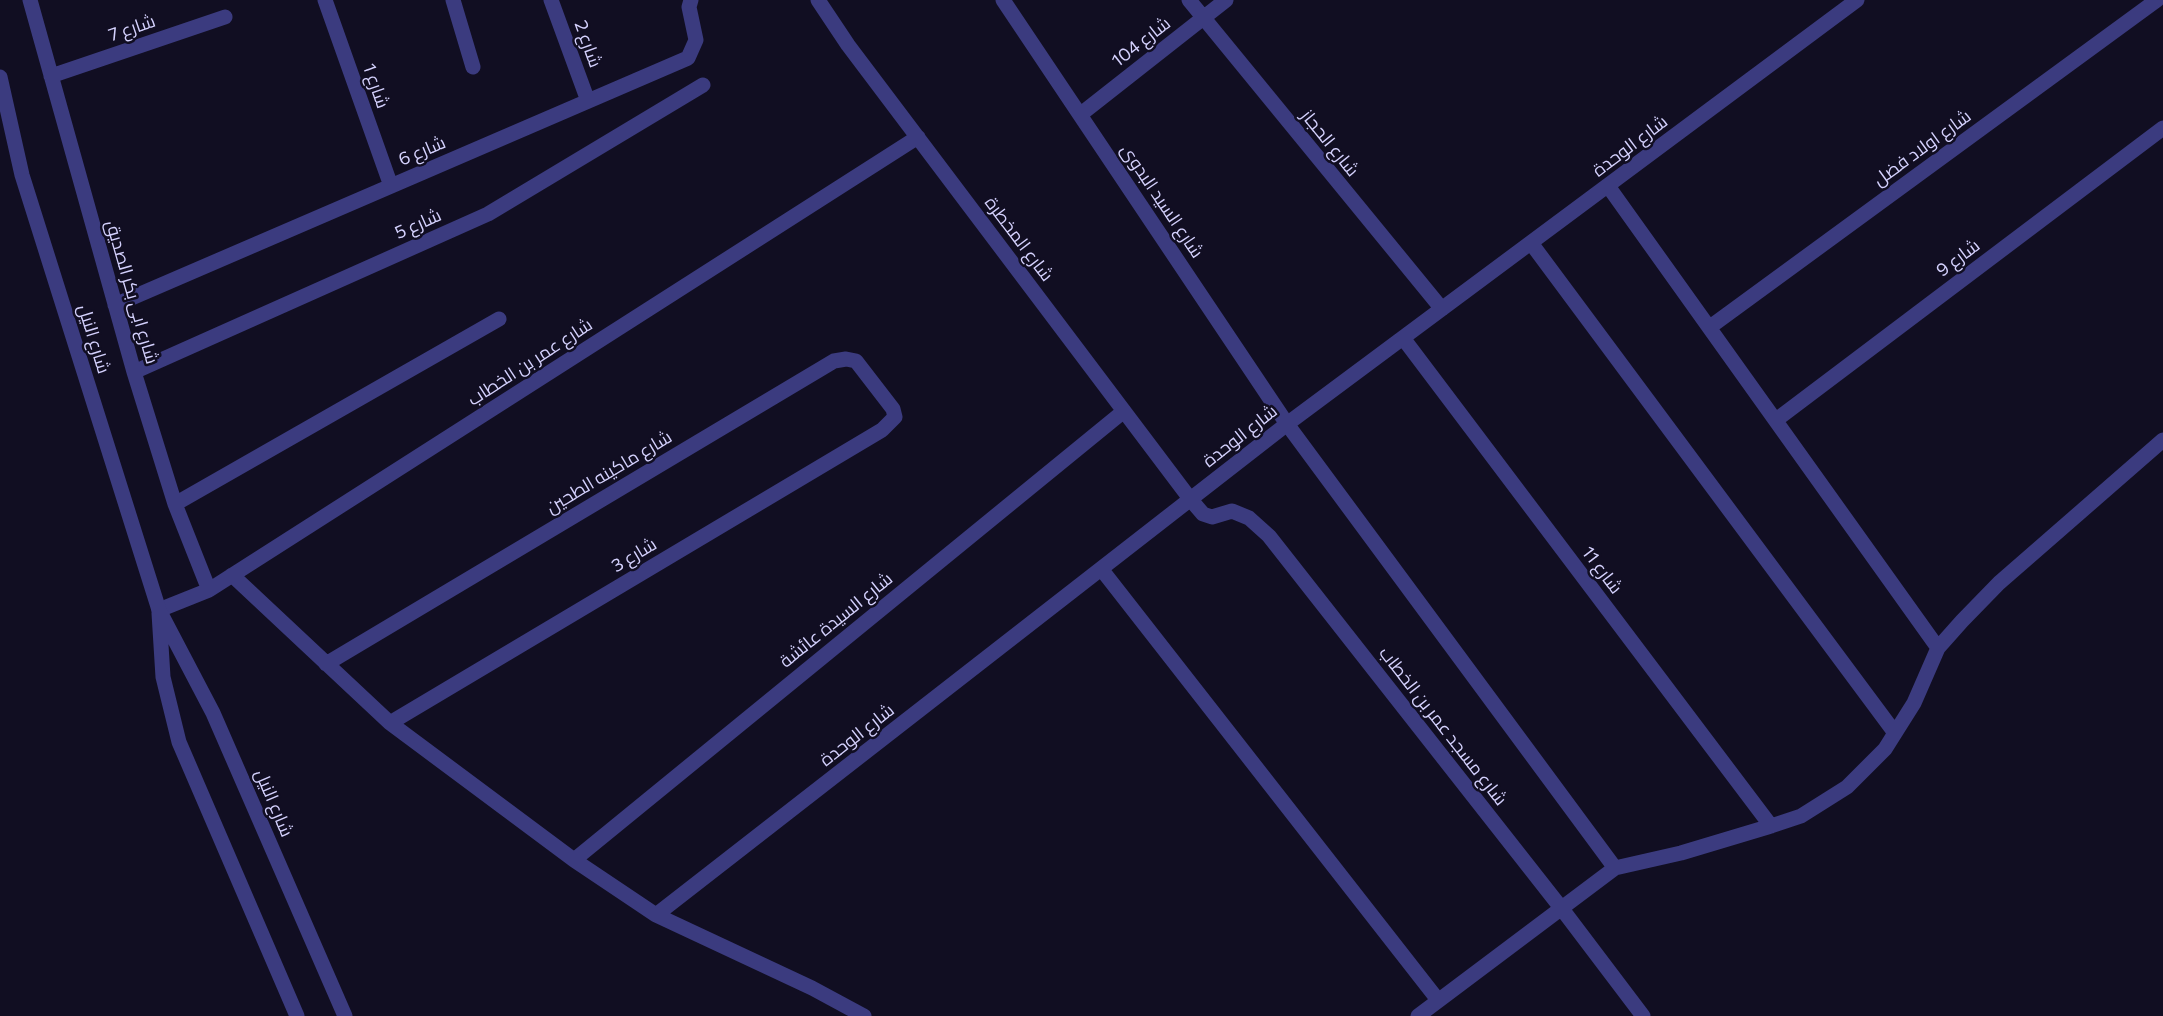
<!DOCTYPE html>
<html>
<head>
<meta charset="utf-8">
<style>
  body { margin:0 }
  canvas { display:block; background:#110e22 }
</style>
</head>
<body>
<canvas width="2163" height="1016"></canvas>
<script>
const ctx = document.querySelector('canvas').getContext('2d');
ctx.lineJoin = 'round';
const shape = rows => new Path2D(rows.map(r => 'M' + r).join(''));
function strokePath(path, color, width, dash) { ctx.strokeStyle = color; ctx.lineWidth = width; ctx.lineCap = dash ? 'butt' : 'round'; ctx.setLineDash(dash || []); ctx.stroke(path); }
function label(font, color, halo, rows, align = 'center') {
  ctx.font = font + ' Commissioner,Cairo,sans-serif'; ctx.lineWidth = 5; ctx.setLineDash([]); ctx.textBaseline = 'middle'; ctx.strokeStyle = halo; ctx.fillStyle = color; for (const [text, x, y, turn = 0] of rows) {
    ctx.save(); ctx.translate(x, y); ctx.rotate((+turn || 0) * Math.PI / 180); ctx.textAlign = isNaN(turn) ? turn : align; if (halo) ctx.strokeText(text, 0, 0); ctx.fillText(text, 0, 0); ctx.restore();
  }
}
const minor = shape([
  [30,0,134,372,175,504,209,590],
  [325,0,391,186],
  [453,0,473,67],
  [551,0,588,101],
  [818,0,848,45,1191,500,1203,514,1212,517,1232,511,1249,518,1269,536,1562,909,1643,1016],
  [1003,0,1287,424,1615,868],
  [1189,0,1442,309],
  [51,76,225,17],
  [1081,114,1226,0],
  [1608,186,1938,648],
  [1531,243,1895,733],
  [115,305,688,58,696,40,689,7,691,0],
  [1710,327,2157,0],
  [1403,338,1771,826],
  [134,372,488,214,703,85],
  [1776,420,2163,128],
  [175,504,499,319],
  [1102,570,1438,1000],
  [232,575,390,723,574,860,656,915,812,988,864,1016],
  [159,610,209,590,918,137],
  [326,664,834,361,846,359,856,361,893,409,895,417,882,430,390,723],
  [574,860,1124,411],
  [656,915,1287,424,1857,0],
  [1418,1016,1615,868,1681,853,1771,826,1801,816,1847,787,1885,749,1914,703,1938,648,1962,621,1999,583,2163,440]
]);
const tertiary = shape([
  [0,77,22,175,159,610,213,713,345,1016],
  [159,613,163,677,179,742,297,1016]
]);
const streetNames = [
  ["شارع 7",132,28,-19],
  ["شارع 104",1141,42,-38],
  ["شارع 2",588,44,70],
  ["شارع 1",376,86,71],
  ["شارع الحجاز",1330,143,51],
  ["شارع الوحدة",1630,146,-37],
  ["شارع اولاد فضل",1922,148,-36],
  ["شارع 6",422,151,-23],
  ["شارع السيد البدوى",1162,201,56],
  ["شارع 5",418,224,-24],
  ["شارع المخطرة",1019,239,53],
  ["شارع 9",1958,258,-37],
  ["شارع ابى بكر الصديق",132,292,74],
  ["شارع النيل",94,339,73],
  ["شارع عمر بن الخطاب",530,362,-33],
  ["شارع الوحدة",1240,436,-38],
  ["شارع ماكينه الطحين",609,472,-31],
  ["شارع 3",634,555,-31],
  ["شارع 11",1602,570,53],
  ["شارع السيدة عائشة",836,620,-39],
  ["شارع مسجد عمر بن الخطاب",1443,726,52],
  ["شارع الوحدة",857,735,-38],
  ["شارع النيل",274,803,67]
];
strokePath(minor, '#3b3b7f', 15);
strokePath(tertiary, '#3b3b7f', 15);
label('18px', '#d4d1fd', '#110e22', streetNames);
</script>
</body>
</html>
